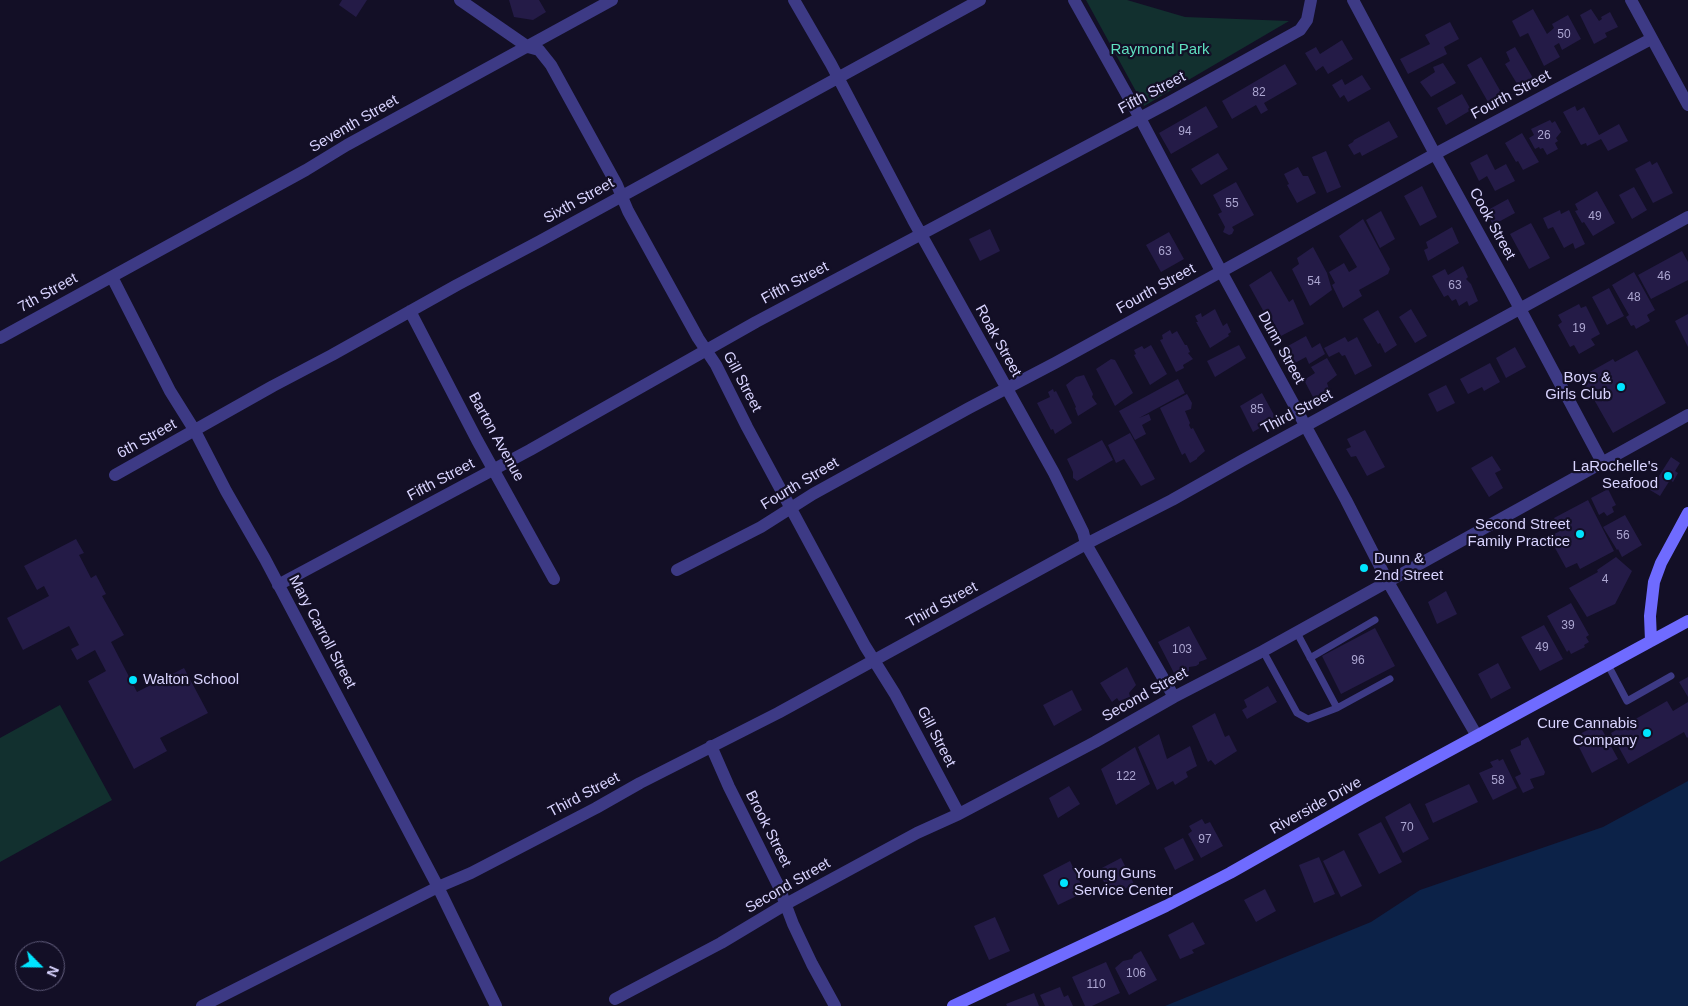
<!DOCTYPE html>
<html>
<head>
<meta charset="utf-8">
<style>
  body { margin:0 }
  #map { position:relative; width:1688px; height:1006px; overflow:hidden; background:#130f26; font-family:Arial,sans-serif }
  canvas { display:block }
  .north { position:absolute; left:15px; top:941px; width:50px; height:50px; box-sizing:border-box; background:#130f26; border:1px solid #625e7d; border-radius:50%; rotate:113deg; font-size:14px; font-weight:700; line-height:20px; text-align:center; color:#d9d4ff }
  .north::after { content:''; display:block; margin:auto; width:18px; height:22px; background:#00e5ff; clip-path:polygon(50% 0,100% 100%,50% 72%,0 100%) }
</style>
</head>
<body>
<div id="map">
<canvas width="1688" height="1006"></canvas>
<div class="north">N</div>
</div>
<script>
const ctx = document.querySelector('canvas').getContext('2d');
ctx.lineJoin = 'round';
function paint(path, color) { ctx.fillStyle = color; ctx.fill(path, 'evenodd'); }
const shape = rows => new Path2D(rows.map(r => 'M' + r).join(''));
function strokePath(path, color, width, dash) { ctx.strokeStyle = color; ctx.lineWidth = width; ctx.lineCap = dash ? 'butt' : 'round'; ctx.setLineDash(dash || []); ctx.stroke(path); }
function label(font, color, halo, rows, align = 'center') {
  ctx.font = font + ' Arial,sans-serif'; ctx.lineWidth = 4.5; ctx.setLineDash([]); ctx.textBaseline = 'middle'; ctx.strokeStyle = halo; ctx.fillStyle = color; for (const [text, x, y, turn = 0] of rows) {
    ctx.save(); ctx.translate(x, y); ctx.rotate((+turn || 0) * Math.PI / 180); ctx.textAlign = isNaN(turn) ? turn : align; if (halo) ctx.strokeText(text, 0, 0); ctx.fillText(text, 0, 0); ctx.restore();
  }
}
const green = shape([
  [1086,0,1127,0,1185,17,1289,21,1144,106],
  [60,705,112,800,0,862,0,738]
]);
const water = shape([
  [1688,781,1688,1006,1165,1006,1371,922,1420,890,1603,827]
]);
const building = shape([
  [342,0,367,0,356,17,339,5],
  [509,0,539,0,546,12,533,20,514,17],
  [1533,9,1547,34,1554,28,1552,24,1568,15,1581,39,1562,50,1559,43,1554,46,1560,57,1544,66,1528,33,1520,37,1512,21],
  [1591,9,1599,21,1602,19,1601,17,1610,12,1618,27,1605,33,1607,37,1594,44,1580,15],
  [1450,22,1459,39,1444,47,1447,54,1408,74,1400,59,1430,44,1425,35],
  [1342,40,1353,59,1328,74,1323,66,1316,71,1305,53,1316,47,1320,54],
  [1515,47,1533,78,1519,87,1505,64,1510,61,1506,52],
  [1481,57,1502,94,1488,102,1467,65],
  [1443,63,1456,83,1431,97,1420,82,1435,72,1433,67],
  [1285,64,1297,84,1264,103,1268,110,1261,114,1256,105,1232,119,1222,101],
  [1362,75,1371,89,1348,102,1344,95,1340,98,1332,85,1342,79,1345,85],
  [1462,94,1471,110,1446,125,1437,108],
  [1206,106,1218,127,1171,154,1159,133],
  [1575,106,1577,111,1584,107,1599,135,1619,124,1628,141,1608,151,1601,139,1587,146,1586,143,1581,145,1563,112],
  [1550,120,1552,123,1555,121,1561,132,1556,138,1558,141,1555,143,1558,149,1547,155,1543,148,1540,149,1539,147,1535,149,1529,138,1534,135,1531,129],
  [1389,121,1398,137,1362,156,1360,152,1354,155,1348,145,1353,142,1354,140],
  [1522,133,1539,162,1523,170,1518,161,1516,162,1505,143],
  [1326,151,1341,187,1327,193,1312,157],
  [1218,153,1228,169,1201,185,1191,169],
  [1487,154,1495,170,1506,164,1515,181,1495,191,1487,176,1479,181,1470,163],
  [1650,161,1652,165,1657,162,1673,193,1653,203,1635,169],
  [1298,167,1303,176,1308,176,1316,193,1297,203,1287,185,1289,184,1284,174],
  [1236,182,1254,215,1232,227,1234,230,1232,234,1229,235,1223,232,1225,227,1218,214,1222,212,1213,195],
  [1422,186,1437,217,1420,226,1404,196],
  [1634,187,1647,210,1632,219,1619,195],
  [1597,191,1615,223,1593,236,1584,222,1582,223,1575,211,1578,210,1575,204],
  [1508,199,1515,213,1493,225,1486,211],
  [1560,210,1561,214,1569,210,1585,244,1575,249,1573,243,1564,248,1553,227,1548,229,1543,218],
  [1381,211,1395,239,1380,248,1366,220],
  [1363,219,1390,269,1388,274,1359,290,1362,296,1343,308,1332,285,1335,283,1329,272,1344,263,1349,272,1357,267,1339,236],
  [1531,223,1550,258,1529,269,1510,234],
  [1452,227,1459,243,1428,261,1424,250,1428,248,1426,242],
  [990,229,1000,251,980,261,969,239],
  [1169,232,1184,259,1161,272,1146,245],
  [1313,247,1327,273,1332,290,1310,306,1292,269,1299,264,1297,258],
  [1682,251,1688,262,1688,280,1651,299,1638,275],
  [1463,266,1468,277,1466,279,1471,284,1478,301,1469,306,1467,301,1459,306,1456,299,1452,301,1448,295,1444,297,1432,276,1445,269,1448,275],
  [1271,271,1289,302,1293,299,1304,324,1281,336,1268,313,1265,314,1249,285],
  [1634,272,1655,310,1647,315,1650,321,1636,329,1634,325,1631,326,1626,317,1629,315,1612,285],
  [1609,288,1624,316,1607,325,1592,297],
  [1579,304,1581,308,1586,306,1600,334,1591,339,1595,345,1579,354,1574,345,1570,347,1558,325,1562,322,1558,315],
  [1215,309,1223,326,1227,323,1231,332,1228,334,1229,336,1210,348,1196,322,1198,322,1195,316,1201,313,1202,317],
  [1411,309,1427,336,1415,343,1399,317],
  [1378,310,1397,345,1385,353,1380,343,1378,344,1363,319],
  [1688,314,1688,347,1675,321],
  [1170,330,1172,334,1177,331,1185,345,1187,345,1190,352,1188,353,1193,359,1183,365,1184,368,1176,372,1160,340,1163,339,1162,335],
  [1306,336,1312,348,1320,343,1325,354,1309,364,1306,357,1295,363,1286,347],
  [1345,337,1348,342,1357,337,1372,366,1355,375,1345,355,1342,356,1339,352,1329,357,1324,348],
  [1151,345,1167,374,1150,385,1134,355,1136,354,1134,350,1142,346,1144,349],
  [1239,345,1246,358,1215,377,1207,361],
  [1515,347,1526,367,1506,378,1496,358],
  [1637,350,1666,403,1613,433,1592,396,1590,397,1579,378,1613,359,1615,362],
  [1327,358,1337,375,1327,383,1329,389,1314,399,1304,380,1315,373,1311,367],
  [1111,359,1115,360,1133,393,1115,406,1096,369],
  [1490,363,1500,382,1484,391,1482,387,1468,394,1460,379],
  [1084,375,1093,394,1092,397,1097,404,1078,416,1075,408,1076,407,1066,385,1076,377],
  [1178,379,1185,393,1139,418,1149,414,1151,420,1142,425,1146,434,1135,440,1119,411],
  [1446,385,1455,403,1437,412,1428,394],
  [1053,389,1054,392,1056,391,1072,423,1055,434,1053,429,1051,430,1037,403,1050,397,1048,392],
  [1262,393,1274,415,1273,420,1253,432,1240,406],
  [1187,394,1192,403,1191,409,1185,411,1190,423,1189,425,1191,429,1193,428,1205,451,1197,458,1197,459,1190,463,1185,453,1182,455,1160,408],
  [1365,430,1385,467,1367,476,1356,456,1351,457,1346,449,1351,447,1347,439],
  [1130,433,1155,479,1141,486,1124,459,1116,463,1108,445],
  [1102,440,1113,460,1077,481,1073,478,1073,472,1067,459],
  [1492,456,1501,470,1495,473,1503,488,1489,497,1471,468],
  [1671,457,1680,463,1675,471,1678,473,1673,482,1670,480,1660,496,1650,490],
  [1608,489,1616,505,1612,507,1614,512,1607,516,1604,512,1599,515,1591,498],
  [1588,500,1614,551,1580,569,1577,563,1566,568,1549,537,1560,531,1554,518],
  [1625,515,1642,545,1622,557,1618,549,1617,550,1603,527],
  [76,539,84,553,79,555,91,578,96,575,106,594,102,596,124,635,111,642,137,692,184,668,208,713,160,738,167,751,134,769,88,681,106,671,95,650,77,660,71,649,79,645,69,626,23,650,7,618,49,596,44,586,37,590,24,566],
  [1616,557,1632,571,1615,604,1587,617,1569,588,1598,572,1597,570],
  [1446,591,1457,614,1437,624,1428,602],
  [1571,603,1589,635,1586,637,1589,642,1584,645,1585,647,1571,654,1569,650,1567,652,1547,616],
  [1544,625,1563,659,1540,671,1521,637],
  [1189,626,1207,659,1199,662,1199,664,1196,666,1189,667,1189,671,1185,672,1181,671,1175,675,1158,642],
  [1375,628,1395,666,1341,694,1322,656],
  [1498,663,1511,688,1491,699,1478,674],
  [1127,667,1136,685,1129,693,1130,697,1119,701,1117,698,1112,702,1100,683],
  [1688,677,1688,697,1679,682],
  [1268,686,1277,702,1247,719,1242,710,1247,707,1244,700],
  [1072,690,1082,710,1054,726,1043,705],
  [1667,701,1673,711,1688,702,1688,737,1687,738,1684,732,1628,764,1611,733],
  [1215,713,1225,737,1229,735,1237,751,1215,765,1211,760,1208,762,1192,726],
  [1599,724,1618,759,1592,773,1574,737],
  [1159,734,1167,759,1190,746,1197,766,1186,772,1188,777,1175,785,1173,781,1157,790,1138,747],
  [1528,737,1545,772,1544,775,1530,779,1534,788,1523,793,1515,777,1521,774,1510,750,1521,745,1521,741],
  [1135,747,1150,784,1116,805,1101,769],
  [1498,759,1499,761,1503,759,1517,788,1493,800,1479,773,1493,767,1490,762],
  [1469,784,1478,802,1433,823,1425,804],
  [1069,786,1080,804,1058,818,1049,798],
  [1410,803,1429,839,1403,853,1385,817],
  [1202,819,1205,824,1210,822,1223,846,1201,858,1188,834,1192,831,1189,826],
  [1381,822,1402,862,1379,874,1358,834],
  [1183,838,1194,860,1175,870,1164,848],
  [1344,850,1362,886,1341,897,1323,861],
  [1319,857,1335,894,1314,903,1299,865],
  [1121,858,1134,884,1111,896,1098,870],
  [1070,861,1085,892,1058,905,1043,875],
  [1265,889,1276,911,1256,922,1244,900],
  [995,917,1010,951,989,960,974,926],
  [1193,922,1205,944,1192,950,1194,953,1180,959,1168,935],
  [1141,951,1157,980,1129,995,1115,968,1123,961,1132,959,1134,955],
  [1106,962,1120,993,1092,1006,1085,1006,1072,977],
  [1060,987,1064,997,1068,995,1073,1006,1045,1006,1040,995],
  [1034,993,1039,1006,1007,1006,1006,1004]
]);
const service = shape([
  [1296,631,1337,708],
  [1263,651,1297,713,1308,719,1337,708,1390,679],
  [1310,658,1375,620],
  [1608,665,1627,701,1671,676]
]);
const minor = shape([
  [460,0,528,47,539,50,551,65,617,185,628,211,698,338,716,365,747,427,865,646,895,694,959,814],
  [794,0,831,64,913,220,1054,473,1083,532,1086,544,1174,697],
  [1074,0,1140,118,1221,271,1346,500,1388,582,1477,736],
  [1353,0,1435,154,1510,290,1603,464],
  [112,277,170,391,195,431,226,491,265,559,438,887,496,1006],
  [410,311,477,440,554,579],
  [0,338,306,170,347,145,612,0],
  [115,475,273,386,332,355,457,285,540,241,980,0],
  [677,570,761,527,813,494,969,408,1055,363,1435,154,1651,39],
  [278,585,530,450,756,322,1168,103,1300,30,1307,20,1311,0],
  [711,746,729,787,779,887,793,924,812,964,835,1006],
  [615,999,721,943,786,904,917,833,959,814,1095,742,1174,697,1263,651,1688,415],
  [202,1006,438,887,471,873,596,808,640,783,778,713,1086,544,1172,500,1243,460,1688,217]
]);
const tertiary = shape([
  [1631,0,1688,105]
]);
const secondary = shape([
  [1651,641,1650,616,1654,582,1661,563,1688,513],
  [953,1006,1166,906,1230,873,1364,797,1688,621]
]);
const markers = [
  [1621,387,5,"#00e5ff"],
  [1668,476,5,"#00e5ff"],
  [1580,534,5,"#00e5ff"],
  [1364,568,5,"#00e5ff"],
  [133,680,5,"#00e5ff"],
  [1647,733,5,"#00e5ff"],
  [1064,883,5,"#00e5ff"]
];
const numberNames = [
  ["50",1564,35],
  ["82",1259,93],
  ["94",1185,132],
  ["26",1544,136],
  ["55",1232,204],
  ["49",1595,217],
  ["63",1165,252],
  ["46",1664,277],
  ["54",1314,282],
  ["63",1455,286],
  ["48",1634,298],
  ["19",1579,329],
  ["85",1257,410],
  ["56",1623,536],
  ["4",1605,580],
  ["39",1568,626],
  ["49",1542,648],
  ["103",1182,650],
  ["96",1358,661],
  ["122",1126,777],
  ["58",1498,781],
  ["70",1407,828],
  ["97",1205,840],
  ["106",1136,974],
  ["110",1096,985]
];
const parkNames = [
  ["Raymond Park",1160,50]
];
const streetNames = [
  ["Fifth Street",1152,93,-28],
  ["Fourth Street",1511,95,-28],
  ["Seventh Street",354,124,-30],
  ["Sixth Street",579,201,-29],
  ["Cook Street",1492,224,61],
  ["Fifth Street",795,283,-28],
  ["Fourth Street",1156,289,-29],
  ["7th Street",48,293,-29],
  ["Roak Street",998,341,61],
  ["Dunn Street",1281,348,61],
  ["Gill Street",742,382,62],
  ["Third Street",1297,412,-28],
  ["Barton Avenue",496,437,61],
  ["6th Street",147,439,-29],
  ["Fifth Street",441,480,-28],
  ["Fourth Street",800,484,-31],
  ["Third Street",942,605,-29],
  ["Mary Carroll Street",322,632,62],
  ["Second Street",1145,695,-29],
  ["Gill Street",936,737,62],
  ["Third Street",584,795,-28],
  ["Riverside Drive",1316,806,-29],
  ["Brook Street",768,829,63],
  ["Second Street",788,886,-30]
];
const poiNames = [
  ["Boys &",1611,378],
  ["Girls Club",1611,395],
  ["LaRochelle's",1658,467],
  ["Seafood",1658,484],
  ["Second Street",1570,525],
  ["Family Practice",1570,542],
  ["Dunn &",1374,559,"left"],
  ["2nd Street",1374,576,"left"],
  ["Walton School",143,680,"left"],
  ["Cure Cannabis",1637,724],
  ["Company",1637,741],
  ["Young Guns",1074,874,"left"],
  ["Service Center",1074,891,"left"]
];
paint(green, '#12302f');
paint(water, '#0c2248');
paint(building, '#241b47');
strokePath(service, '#3d3a85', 7);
strokePath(minor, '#3d3a85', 12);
strokePath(tertiary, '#3d3a85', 12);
strokePath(secondary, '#6f6bff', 12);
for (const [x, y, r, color] of markers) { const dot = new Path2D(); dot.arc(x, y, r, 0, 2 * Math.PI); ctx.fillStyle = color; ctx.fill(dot); strokePath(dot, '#130f26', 2); }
label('12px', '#aca6d1', null, numberNames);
label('15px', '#5fe0c0', '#130f26', parkNames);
label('15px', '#d9d4ff', '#130f26', streetNames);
label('15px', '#d9d4ff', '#130f26', poiNames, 'right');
</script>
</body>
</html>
